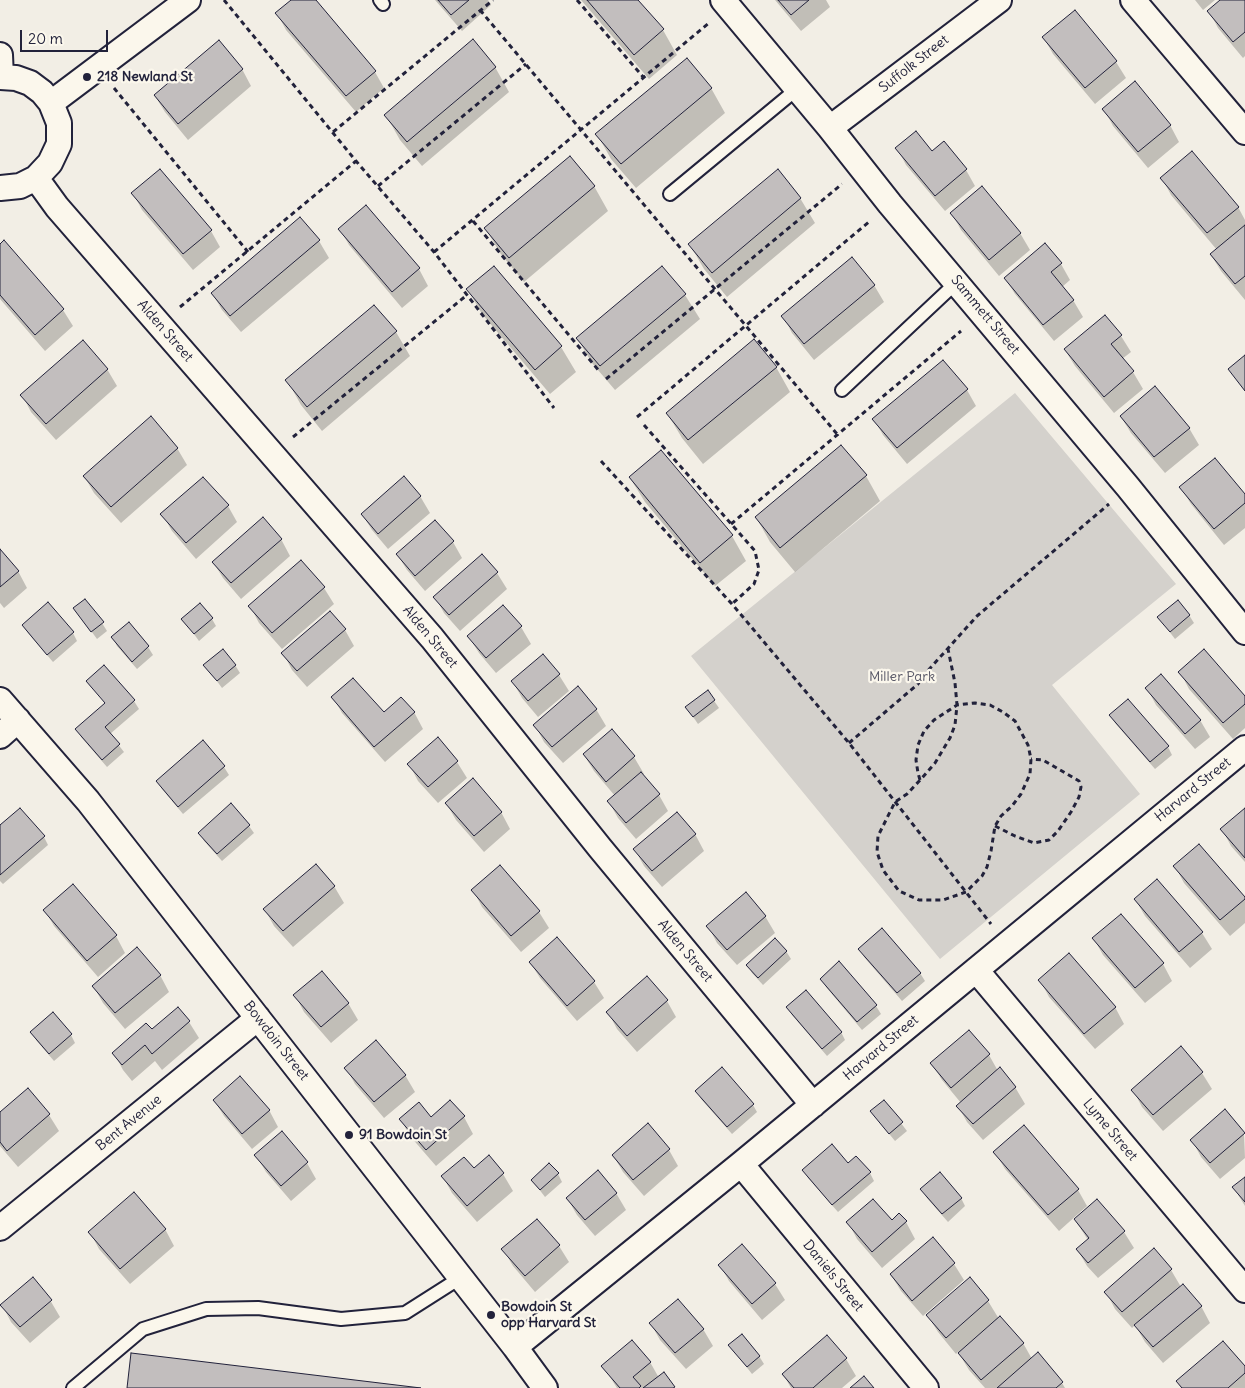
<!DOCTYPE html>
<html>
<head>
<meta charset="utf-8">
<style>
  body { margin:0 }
  #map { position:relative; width:1245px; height:1388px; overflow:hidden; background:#f2eee5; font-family:Delius,sans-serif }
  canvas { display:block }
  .scale { position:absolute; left:20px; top:30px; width:88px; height:22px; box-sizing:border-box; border:2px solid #22223b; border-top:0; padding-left:6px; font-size:15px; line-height:18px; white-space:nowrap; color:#22223b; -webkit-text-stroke:4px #fbf7ec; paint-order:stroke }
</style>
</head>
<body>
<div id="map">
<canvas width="1245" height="1388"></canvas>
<div class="scale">20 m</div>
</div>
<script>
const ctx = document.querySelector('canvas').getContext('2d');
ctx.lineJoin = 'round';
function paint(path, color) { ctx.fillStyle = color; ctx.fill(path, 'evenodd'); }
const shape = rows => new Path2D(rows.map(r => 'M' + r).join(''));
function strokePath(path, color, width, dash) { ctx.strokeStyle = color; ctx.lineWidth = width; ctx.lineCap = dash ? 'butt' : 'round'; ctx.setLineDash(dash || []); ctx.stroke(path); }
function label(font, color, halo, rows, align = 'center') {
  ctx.font = font + ' Delius,sans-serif'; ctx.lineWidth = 4.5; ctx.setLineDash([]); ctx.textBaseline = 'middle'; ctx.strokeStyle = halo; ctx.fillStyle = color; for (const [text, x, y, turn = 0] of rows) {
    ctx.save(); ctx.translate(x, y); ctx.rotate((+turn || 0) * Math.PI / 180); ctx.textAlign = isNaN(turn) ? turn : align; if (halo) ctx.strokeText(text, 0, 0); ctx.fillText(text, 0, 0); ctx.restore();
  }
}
const green = shape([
  [1015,393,1176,584,1052,685,1140,794,940,959,691,656]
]);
const shadow = shape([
  [292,0,314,0,375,72,384,88,356,112,286,30,277,13],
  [435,0,488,0,491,5,462,31],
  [581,0,637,0,663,30,677,55,649,79],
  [775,0,826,0,830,7,801,31],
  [1195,0,1215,0,1203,10],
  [1222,0,1245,0,1245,56,1243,58,1218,28,1209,11],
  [1075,12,1116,62,1126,78,1095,104,1053,54,1044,38],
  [495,67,509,92,422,166,400,140,386,115],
  [242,69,251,86,188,140,165,112,155,96],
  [711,88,725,113,636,188,611,159,597,134],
  [1104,109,1170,125,1179,142,1148,168,1113,126],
  [897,148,932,153,966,170,975,186,945,211,906,165],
  [778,171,800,198,815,223,727,297,704,269,690,245],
  [1162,178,1238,207,1245,220,1245,300,1221,271,1211,255,1217,250,1171,195],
  [594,186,608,211,524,282,500,253,486,229],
  [133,193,211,231,220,247,193,270,142,210],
  [952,214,1020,233,1030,250,999,276,961,230],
  [300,219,319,241,329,258,241,332,222,310,212,293],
  [340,229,419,269,428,286,402,308,349,245],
  [4,242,63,310,73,326,45,351,0,299,0,245],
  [1045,245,1061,264,1070,280,1062,287,1073,300,1083,317,1054,341,1015,294,1005,278],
  [494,267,561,347,576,372,550,394,482,314,468,290],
  [662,267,685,295,700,319,615,390,592,363,577,338],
  [874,285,884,302,814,360,792,333,783,316],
  [396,332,410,356,322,431,301,405,287,380],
  [1121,336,1131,352,1122,359,1133,372,1143,389,1114,413,1075,366,1065,350],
  [776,367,790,392,703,464,682,438,667,413],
  [107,369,117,386,56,440,31,412,22,395],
  [967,390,976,406,907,464,883,435,874,419],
  [1121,417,1189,428,1199,445,1165,473,1131,433],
  [177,448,187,465,121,523,94,493,84,476],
  [866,476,880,501,795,572,770,542,756,517],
  [630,478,732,536,746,561,715,586,645,502],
  [1181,488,1245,495,1245,528,1224,545,1191,504],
  [420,496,430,513,388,549,372,530,362,514],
  [228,506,237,522,196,559,172,531,162,514],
  [281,539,290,556,241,599,223,578,213,562],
  [453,542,462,558,425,591,407,570,397,554],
  [0,551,18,571,27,588,4,608,0,603],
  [497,573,507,589,460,631,444,613,435,597],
  [324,588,334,604,282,649,259,623,250,606],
  [503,607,521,627,531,644,496,673,479,653,469,637],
  [75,609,102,623,107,631,97,639],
  [1189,615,1194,623,1175,639,1159,618],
  [183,619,212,619,216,626,199,641],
  [129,624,148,647,153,655,137,669,117,646,113,638],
  [23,625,73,633,77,641,53,662,28,633],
  [345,630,354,646,307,687,292,670,283,653],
  [205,665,235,665,240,673,222,688],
  [104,667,134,701,139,709,110,734,124,752,107,767,81,737,77,729,106,704,88,681],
  [1180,672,1245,698,1245,728,1233,739,1189,689],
  [559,675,569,691,538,717,522,698,513,682],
  [1147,688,1200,720,1210,737,1195,749,1156,705],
  [708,692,719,708,698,724,687,708],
  [333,697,383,714,414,712,423,729,385,762,342,713],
  [596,709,606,726,563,763,544,742,535,725],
  [1110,715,1168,747,1172,755,1155,769,1115,723],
  [612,731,634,757,644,774,642,775,659,795,668,811,636,839,618,818,609,802,615,796,594,771,584,755],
  [438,739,457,762,467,778,438,803,418,781,409,764],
  [203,742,224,767,229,775,183,814,162,789,157,781],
  [446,803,501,812,510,829,484,852,456,820],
  [231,805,249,826,254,833,222,861,204,841,200,833],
  [20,810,44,837,48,845,3,884,0,881,0,827],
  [1245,810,1245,862,1231,846,1222,829],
  [695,834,704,851,662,887,644,866,635,850],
  [1175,866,1245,898,1245,923,1230,936,1184,883],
  [500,867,539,912,549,928,521,952,482,907,473,890],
  [73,886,116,936,125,953,98,977,54,926,45,910],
  [334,886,344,903,293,947,274,926,265,910],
  [1135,899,1202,933,1212,949,1190,968,1145,916],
  [765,916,775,933,737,965,717,943,708,926],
  [1121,916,1163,964,1172,981,1145,1003,1103,955,1094,939],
  [557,939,594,982,604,998,577,1021,540,978,530,962],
  [860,949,920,973,925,981,902,1001,864,957],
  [786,951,791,959,763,985,752,973,748,966],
  [839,963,876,1006,881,1014,862,1030,826,987,821,979],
  [160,975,169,992,125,1029,103,1003,94,987],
  [1040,980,1115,1007,1124,1024,1095,1049,1049,997],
  [295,995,348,1003,358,1020,331,1043,304,1012],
  [667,1001,676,1017,637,1052,617,1029,608,1012],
  [787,1007,841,1032,845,1040,827,1056,792,1015],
  [178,1008,189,1022,199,1038,162,1070,155,1061,132,1081,123,1070,114,1053,151,1031],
  [32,1032,71,1035,75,1043,54,1061,36,1040],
  [989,1055,998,1071,1015,1087,1025,1104,983,1140,967,1122,958,1106,961,1103,942,1080,932,1064],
  [346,1068,405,1075,415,1092,384,1118,355,1084],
  [1202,1073,1212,1089,1163,1131,1142,1107,1133,1090],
  [28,1089,49,1115,59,1131,18,1167,0,1146,0,1113],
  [697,1091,753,1105,757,1112,732,1134,701,1099],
  [214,1100,269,1110,278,1127,252,1149,224,1116],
  [884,1101,907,1131,895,1141,877,1119],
  [450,1102,464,1117,473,1134,436,1166,410,1136,401,1120,431,1119],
  [1244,1134,1245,1158,1220,1179,1201,1157,1192,1140],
  [669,1150,678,1166,644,1196,623,1172,613,1155],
  [995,1152,1078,1190,1087,1206,1059,1231,1005,1169],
  [256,1155,307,1163,316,1179,291,1201,266,1172],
  [489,1157,503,1174,513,1191,477,1222,452,1193,443,1177,474,1170],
  [848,1164,870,1173,874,1181,838,1212,808,1178,803,1170],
  [558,1174,562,1182,545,1197,532,1180],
  [1245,1178,1245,1206,1234,1188],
  [922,1189,961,1198,965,1206,948,1222,926,1197],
  [616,1193,626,1210,595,1236,577,1215,567,1198],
  [1075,1220,1124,1232,1134,1248,1098,1278,1087,1266,1077,1249,1088,1240],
  [537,1221,559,1246,569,1262,535,1292,513,1266,503,1249],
  [848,1222,906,1222,915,1239,882,1268,857,1239],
  [165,1229,174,1246,130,1284,99,1249,90,1232],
  [933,1239,954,1264,964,1280,923,1316,901,1291,891,1275],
  [742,1246,775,1284,785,1300,762,1320,729,1281,720,1265],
  [1171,1270,1181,1287,1201,1306,1210,1323,1163,1363,1145,1342,1135,1325,1132,1328,1115,1309,1106,1292],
  [970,1279,988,1301,999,1319,1023,1343,1032,1359,1062,1383,1065,1388,985,1388,969,1370,958,1352,956,1354,938,1332,928,1316],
  [50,1300,60,1317,30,1343,11,1322,2,1305],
  [651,1324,703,1329,713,1346,686,1369,660,1340],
  [827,1336,846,1359,856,1376,842,1388,791,1388,783,1374],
  [730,1346,759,1356,764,1364,752,1374],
  [650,1362,659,1378,664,1374,674,1388,617,1388,603,1366],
  [1245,1368,1245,1388,1181,1388,1177,1381]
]);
const building = shape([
  [291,0,316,0,376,71,346,96,275,13,291,0],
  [438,0,469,0,451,15,438,0],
  [587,0,638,0,664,29,634,55,587,0],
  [778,0,809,0,791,15,778,0],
  [1220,0,1245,0,1245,32,1233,42,1207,11,1220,0],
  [1075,10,1117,61,1085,88,1042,37,1075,10],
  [473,39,496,67,407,142,384,115,473,39],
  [219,40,243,69,178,124,154,95,219,40],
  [687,58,712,88,621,164,595,134,687,58],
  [1135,81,1171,125,1138,152,1102,109,1135,81],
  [916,131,932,151,944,141,967,169,935,196,895,148,916,131],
  [1192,151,1239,207,1207,233,1160,178,1192,151],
  [570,156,595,186,509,258,484,228,570,156],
  [160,169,212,230,183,254,131,193,160,169],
  [778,169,801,198,712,273,688,244,778,169],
  [982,186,1021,233,989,260,950,213,982,186],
  [366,205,420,268,392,292,338,229,366,205],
  [300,217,320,240,230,316,211,293,300,217],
  [1245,225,1245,276,1235,284,1210,254,1245,225],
  [4,240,64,309,35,335,0,295,0,244,4,240],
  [1045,243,1062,263,1051,272,1074,300,1043,325,1004,278,1045,243],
  [852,257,875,285,804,344,781,316,852,257],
  [494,266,562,346,535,370,466,289,494,266],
  [662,266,686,294,600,366,576,338,662,266],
  [374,305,397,331,307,407,285,380,374,305],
  [1105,315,1122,335,1111,344,1134,371,1104,397,1064,349,1105,315],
  [754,339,777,367,688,440,666,413,754,339],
  [83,340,108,369,46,424,20,395,83,340],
  [1245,355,1245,391,1228,369,1245,355],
  [943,360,968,389,897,448,872,419,943,360],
  [1155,386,1190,428,1154,457,1120,416,1155,386],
  [151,416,178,448,111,507,83,476,151,416],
  [841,445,867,475,780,548,755,517,841,445],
  [661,450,733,535,700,563,629,477,661,450],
  [1215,458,1245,494,1245,503,1214,529,1179,487,1215,458],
  [404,476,421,496,378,534,361,514,404,476],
  [203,477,229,505,186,543,160,514,203,477],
  [263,517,282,539,231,583,212,562,263,517],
  [435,520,454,541,415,576,396,554,435,520],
  [0,549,19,571,0,587,0,549],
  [482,554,498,572,449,615,433,597,482,554],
  [301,560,325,587,272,633,248,606,301,560],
  [85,599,104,622,91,632,73,608,85,599],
  [1178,600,1190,615,1170,632,1157,617,1178,600],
  [48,602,74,632,47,655,22,625,48,602],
  [200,603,213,618,194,634,181,619,200,603],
  [503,605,522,626,486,658,467,636,503,605],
  [330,611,346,629,297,671,281,653,330,611],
  [129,622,149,646,132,662,111,637,129,622],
  [223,649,236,665,217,681,203,665,223,649],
  [1204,649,1245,696,1245,704,1223,723,1178,672,1204,649],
  [543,654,560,674,528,701,511,681,543,654],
  [104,665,135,700,105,727,120,744,102,760,75,729,105,703,86,681,104,665],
  [1161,674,1201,720,1185,734,1145,688,1161,674],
  [353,678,384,712,401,697,415,712,374,747,331,697,353,678],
  [578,686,597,709,552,747,533,725,578,686],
  [708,690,715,700,693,717,685,707,708,690],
  [1128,699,1169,746,1150,762,1109,715,1128,699],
  [612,729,635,756,606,782,583,754,612,729],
  [438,737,458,761,428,787,407,764,438,737],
  [203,740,225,766,178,807,156,781,203,740],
  [641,772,660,794,626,823,607,801,641,772],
  [473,778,502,812,474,836,445,803,473,778],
  [231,803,250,825,217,854,198,833,231,803],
  [20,808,45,836,0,875,0,825,20,808],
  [1245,808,1245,858,1220,829,1245,808],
  [677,812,696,834,652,871,633,849,677,812],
  [1199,844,1245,897,1245,899,1220,920,1173,866,1199,844],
  [316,864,335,886,283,931,263,909,316,864],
  [500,865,540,911,511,936,471,890,500,865],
  [1157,879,1203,932,1179,952,1134,899,1157,879],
  [73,884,117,935,87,961,43,910,73,884],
  [746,892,766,916,727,950,706,926,746,892],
  [1121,914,1164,963,1135,988,1092,938,1121,914],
  [882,928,921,973,897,993,858,949,882,928],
  [557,937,595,981,567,1006,529,962,557,937],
  [775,938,787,951,758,978,746,965,775,938],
  [137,947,161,975,115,1013,92,986,137,947],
  [1069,953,1116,1007,1084,1034,1038,980,1069,953],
  [839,961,877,1005,857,1022,820,979,839,961],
  [322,971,349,1003,321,1027,293,995,322,971],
  [647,976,668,1000,627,1036,606,1012,647,976],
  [806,990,842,1032,822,1049,786,1007,806,990],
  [178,1007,190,1021,152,1054,145,1045,122,1065,112,1053,146,1023,152,1029,178,1007],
  [53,1012,72,1034,49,1054,30,1032,53,1012],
  [969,1030,990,1054,951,1088,930,1063,969,1030],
  [376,1040,406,1075,374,1102,344,1068,376,1040],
  [1181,1046,1203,1072,1153,1115,1131,1090,1181,1046],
  [722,1067,754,1104,727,1127,695,1091,722,1067],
  [1000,1067,1016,1087,973,1124,956,1106,1000,1067],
  [240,1076,270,1110,242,1134,213,1100,240,1076],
  [28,1088,50,1114,7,1151,0,1142,0,1112,28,1088],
  [450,1100,465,1116,426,1150,399,1119,419,1102,431,1117,450,1100],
  [884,1100,903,1122,889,1134,870,1111,884,1100],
  [1225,1109,1245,1133,1210,1163,1190,1140,1225,1109],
  [648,1123,670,1149,633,1180,612,1155,648,1123],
  [1024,1125,1079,1189,1048,1215,993,1152,1024,1125],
  [282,1131,308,1162,281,1186,254,1155,282,1131],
  [832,1144,848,1163,856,1156,871,1172,832,1205,802,1170,832,1144],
  [489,1155,504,1173,467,1206,441,1176,464,1157,474,1168,489,1155],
  [549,1163,559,1173,540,1190,531,1180,549,1163],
  [598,1170,617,1193,585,1220,566,1198,598,1170],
  [940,1172,962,1198,942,1214,920,1189,940,1172],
  [1245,1177,1245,1202,1232,1187,1245,1177],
  [134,1192,166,1229,120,1269,88,1232,134,1192],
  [873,1199,892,1220,899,1213,907,1221,872,1252,846,1222,873,1199],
  [1097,1199,1125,1231,1088,1263,1076,1249,1089,1238,1074,1219,1097,1199],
  [537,1219,560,1245,525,1276,501,1249,537,1219],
  [933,1237,955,1263,912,1301,890,1274,933,1237],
  [742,1244,776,1283,752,1304,718,1265,742,1244],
  [1154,1248,1172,1269,1122,1312,1104,1292,1154,1248],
  [33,1277,52,1300,20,1327,0,1305,33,1277],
  [970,1277,989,1300,946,1338,926,1315,970,1277],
  [1183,1284,1202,1306,1153,1347,1134,1325,1183,1284],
  [678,1299,704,1329,675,1353,649,1323,678,1299],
  [1000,1316,1024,1343,981,1380,958,1353,1000,1316],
  [742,1334,760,1356,747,1367,728,1345,742,1334],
  [827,1335,847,1358,813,1388,794,1388,782,1374,827,1335],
  [632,1340,651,1362,633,1377,641,1386,639,1388,620,1388,601,1366,632,1340],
  [1223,1341,1245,1366,1245,1373,1228,1388,1182,1388,1176,1381,1223,1341],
  [1038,1352,1063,1382,1056,1388,997,1388,1038,1352],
  [131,1353,421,1388,127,1388,131,1353],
  [664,1372,675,1387,673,1388,643,1388,664,1372],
  [864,1376,874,1388,850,1388,864,1376]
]);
const path = shape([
  [224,0,356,161,434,252,554,408],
  [577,0,644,78],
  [480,10,837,434],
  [114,88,248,252],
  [333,132,493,0],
  [378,186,526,64],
  [473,221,600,372],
  [434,252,709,23],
  [180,307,356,161],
  [606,379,842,184],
  [637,417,870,221],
  [644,425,755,551,759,570,754,584,732,604],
  [293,437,467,295],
  [601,461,732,604,849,743,991,924],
  [731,524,961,331],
  [849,743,918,684,924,675,977,616,1109,504],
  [920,780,918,773,916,760,918,745,924,731,934,720,957,705,975,703,990,705,1003,712,1015,721,1028,745,1031,759,1030,774,1021,794,1012,806,1001,816,995,826,991,851,987,867,982,876,966,892,943,900,919,900,899,891,883,870,877,852,878,836,895,802,907,794,922,778,935,763,950,738,955,725,957,705,955,683,948,649],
  [995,826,1015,836,1034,843,1049,840,1058,831,1071,812,1079,797,1081,787,1079,781,1043,760,1031,759]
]);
const lane = shape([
  [380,0,383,4],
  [670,194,797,89],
  [842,390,957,282],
  [73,1388,143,1329,206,1309,258,1308,341,1319,405,1313,460,1278]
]);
const street = shape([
  [723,0,830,128,890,204,1128,487,1245,632],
  [1133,0,1245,132],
  [0,55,1,77],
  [0,77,16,78,30,83,42,92,51,103,59,123,59,144,50,163,36,178,20,186,0,188],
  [51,103,188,0],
  [830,128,999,0],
  [36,178,57,207,432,638,600,848,813,1105],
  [0,700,88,801,515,1347,545,1388],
  [0,736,18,720],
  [976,970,1245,1290],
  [741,1164,926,1388],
  [0,1228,258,1018],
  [515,1347,741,1164,1245,748]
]);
const markers = [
  [87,77,5,"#22223b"],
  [349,1135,5,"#22223b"],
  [491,1315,5,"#22223b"]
];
const streetNames = [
  ["Suffolk Street",914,64,-38],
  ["Sammett Street",985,315,50],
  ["Alden Street",165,331,49],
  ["Alden Street",430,637,50],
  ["Harvard Street",1193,790,-39],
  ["Alden Street",685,951,50],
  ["Bowdoin Street",276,1041,52],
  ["Harvard Street",881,1048,-40],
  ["Bent Avenue",129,1123,-39],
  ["Lyme Street",1110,1130,50],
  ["Daniels Street",833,1276,51]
];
const poiNames = [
  ["218 Newland St",97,77],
  ["91 Bowdoin St",359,1135],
  ["Bowdoin St",501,1307],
  ["opp Harvard St",501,1323]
];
const parkNames = [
  ["Miller Park",902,677]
];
paint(green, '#d4d1cc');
paint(shadow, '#0003');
paint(building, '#c2bebe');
strokePath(building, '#22223b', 1);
strokePath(lane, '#22223b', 16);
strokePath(street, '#22223b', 28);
strokePath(path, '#22223b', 3, [5, 4]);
strokePath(lane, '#fbf7ec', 12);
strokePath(street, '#fbf7ec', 24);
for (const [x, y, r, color] of markers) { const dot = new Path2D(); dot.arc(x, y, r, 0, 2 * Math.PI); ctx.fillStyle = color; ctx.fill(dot); strokePath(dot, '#fbf7ec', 2); }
label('14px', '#22223b', '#fbf7ec', streetNames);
label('bold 14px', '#22223b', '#fbf7ec', poiNames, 'left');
label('14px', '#575766', '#fbf7ec', parkNames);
</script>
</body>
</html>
